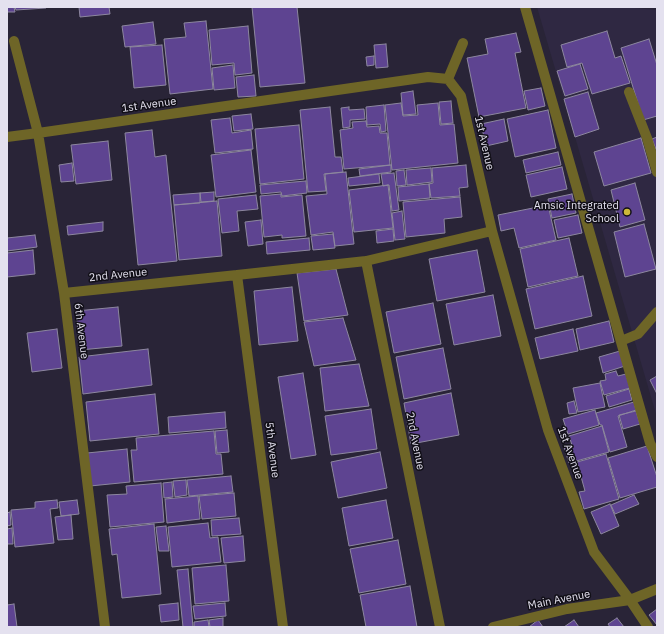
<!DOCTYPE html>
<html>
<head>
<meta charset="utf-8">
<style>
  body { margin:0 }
  #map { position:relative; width:664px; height:634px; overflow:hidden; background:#292437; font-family:"IBM Plex Sans",sans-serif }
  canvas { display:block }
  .frame { position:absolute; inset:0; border:8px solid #e4e1ef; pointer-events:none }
</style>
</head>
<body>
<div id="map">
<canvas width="664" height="634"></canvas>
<div class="frame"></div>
</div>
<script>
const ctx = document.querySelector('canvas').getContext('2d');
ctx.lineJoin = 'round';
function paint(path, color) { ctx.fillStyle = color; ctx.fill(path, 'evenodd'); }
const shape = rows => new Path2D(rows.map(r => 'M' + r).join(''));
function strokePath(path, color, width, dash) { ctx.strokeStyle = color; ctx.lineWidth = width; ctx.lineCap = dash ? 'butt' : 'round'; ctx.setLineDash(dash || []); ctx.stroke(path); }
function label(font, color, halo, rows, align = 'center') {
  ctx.font = font + ' "IBM Plex Sans",sans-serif'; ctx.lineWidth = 3; ctx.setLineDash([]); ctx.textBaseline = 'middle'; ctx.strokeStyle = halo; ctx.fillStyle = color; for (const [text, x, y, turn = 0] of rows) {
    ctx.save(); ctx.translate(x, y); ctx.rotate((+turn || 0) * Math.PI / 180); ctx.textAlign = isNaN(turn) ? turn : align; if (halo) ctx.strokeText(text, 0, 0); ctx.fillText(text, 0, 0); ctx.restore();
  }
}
const built = shape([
  [537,7,624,7,657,10,657,413,656,414]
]);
const building = shape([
  [7,7,14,7,15,12,7,12,7,7],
  [15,7,46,7,46,8,16,10,15,7],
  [79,7,109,7,110,14,80,17,79,7],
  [252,7,297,7,305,83,260,87,252,7],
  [206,21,213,89,170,94,164,39,186,37,184,23,206,21],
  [153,22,156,44,125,47,122,26,153,22],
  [248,26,252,73,235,75,234,63,212,65,209,30,248,26],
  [607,31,615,58,621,56,630,83,592,94,582,63,567,67,561,45,607,31],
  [516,33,521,52,515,53,526,108,479,117,467,58,488,54,485,39,516,33],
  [649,39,657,65,657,116,643,120,621,48,649,39],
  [386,44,388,67,376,68,374,45,386,44],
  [162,45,166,85,134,88,130,47,162,45],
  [374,56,374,65,367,66,366,57,374,56],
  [580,64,588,89,565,96,557,71,580,64],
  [233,65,235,88,214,90,212,68,233,65],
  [254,75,256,96,238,97,236,77,254,75],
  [541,88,545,106,528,110,524,91,541,88],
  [413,91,416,114,403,115,401,93,413,91],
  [588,92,599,129,575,137,564,99,588,92],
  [451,101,453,123,441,124,439,102,451,101],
  [401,103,403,116,418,115,417,105,438,103,440,125,454,124,458,163,392,170,385,105,401,103],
  [384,105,386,131,381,132,380,124,367,125,366,107,384,105],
  [330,107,335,157,341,157,343,172,324,174,326,191,308,192,300,110,330,107],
  [349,107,349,110,364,109,365,119,350,120,350,127,343,128,341,108,349,107],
  [548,110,556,148,515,157,507,119,548,110],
  [251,114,253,129,234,131,232,116,251,114],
  [230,118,232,133,251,130,253,149,215,153,211,120,230,118],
  [504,119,508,141,486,146,481,124,504,119],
  [366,121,367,127,379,126,380,133,387,133,390,165,344,169,340,130,353,128,352,122,366,121],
  [299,125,304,179,260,184,255,129,299,125],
  [152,130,155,157,166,155,177,261,138,265,125,133,152,130],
  [657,137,657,152,652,139,657,137],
  [641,138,651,173,604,186,594,152,641,138],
  [108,141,112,180,76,184,71,145,108,141],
  [251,150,256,192,216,197,211,155,251,150],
  [558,152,561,165,526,173,523,160,558,152],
  [72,163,74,181,61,182,59,165,72,163],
  [391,165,391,172,360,176,359,169,391,165],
  [466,165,468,187,459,188,460,196,431,198,429,184,433,183,432,168,466,165],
  [562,167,567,189,531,197,526,175,562,167],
  [431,168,432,182,407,185,406,170,431,168],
  [404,170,406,185,397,186,396,171,404,170],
  [346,172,354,244,335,246,333,232,311,235,306,196,327,194,325,174,346,172],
  [394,173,399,210,392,211,389,185,383,186,381,174,394,173],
  [379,174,380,183,349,186,348,178,379,174],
  [306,181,307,193,282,196,281,192,261,194,260,185,306,181],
  [635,183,645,220,620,227,611,190,635,183],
  [429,184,430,198,399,201,398,187,429,184],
  [388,185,393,228,354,232,349,190,388,185],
  [214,192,214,201,201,202,200,193,214,192],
  [200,193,200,203,174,205,173,195,200,193],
  [281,194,281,197,302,195,306,236,282,238,282,235,264,237,260,196,281,194],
  [572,194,576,213,552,218,548,199,572,194],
  [256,195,258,209,237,211,239,231,222,233,218,199,256,195],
  [460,197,462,217,444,219,445,233,406,237,403,202,460,197],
  [217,201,222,256,179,260,174,205,217,201],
  [548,205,556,240,519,248,514,228,501,231,498,215,548,205],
  [402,211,405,239,395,240,392,213,402,211],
  [578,215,582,233,558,238,554,220,578,215],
  [261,220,263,244,248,246,245,222,261,220],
  [103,222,103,231,68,235,67,226,103,222],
  [644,224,656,269,625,277,614,232,644,224],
  [393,229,394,241,377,243,376,231,393,229],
  [333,234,335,248,313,250,311,236,333,234],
  [35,235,37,247,7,251,7,238,35,235],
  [309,238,310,250,267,254,266,242,309,238],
  [569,238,578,276,528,287,520,249,569,238],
  [33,250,35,274,7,277,7,253,33,250],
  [477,250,485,292,437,301,429,259,477,250],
  [336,269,348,315,304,321,297,273,336,269],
  [583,276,592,316,535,329,526,289,583,276],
  [292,287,298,341,259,345,254,291,292,287],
  [493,295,501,336,454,345,446,304,493,295],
  [433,303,441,344,394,353,386,312,433,303],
  [118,307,122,346,80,350,76,311,118,307],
  [343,318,356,360,314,366,304,322,343,318],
  [609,321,614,342,580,350,576,329,609,321],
  [57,329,62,368,32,372,27,333,57,329],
  [573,329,578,351,540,359,535,338,573,329],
  [443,348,451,389,404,399,396,357,443,348],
  [148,349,152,385,83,394,79,357,148,349],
  [620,351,625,366,603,373,599,357,620,351],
  [359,364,369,406,325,411,320,368,359,364],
  [616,371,618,376,626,374,630,388,604,395,600,381,606,380,605,374,616,371],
  [303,373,316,455,291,459,278,377,303,373],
  [657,376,657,394,650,380,657,376],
  [600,383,605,407,578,412,573,388,600,383],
  [629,389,632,400,609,407,606,396,629,389],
  [451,393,459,435,411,444,404,403,451,393],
  [155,394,159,434,90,441,86,402,155,394],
  [574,401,577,413,569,414,567,403,574,401],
  [634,402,636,410,618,416,627,447,610,452,602,425,600,425,596,413,634,402],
  [371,409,377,449,331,455,325,416,371,409],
  [595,410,599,425,568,434,563,419,595,410],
  [636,411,640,424,623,429,619,415,636,411],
  [225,412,226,428,169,433,168,417,225,412],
  [602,426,609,452,569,463,564,447,572,445,569,436,602,426],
  [227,430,229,452,217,453,215,431,227,430],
  [214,431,216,454,221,454,223,474,134,482,131,450,137,450,136,438,214,431],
  [647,446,657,477,657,487,620,498,608,458,647,446],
  [127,449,130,482,90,486,87,453,127,449],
  [380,452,387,488,338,498,331,462,380,452],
  [606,454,619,499,584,509,579,492,585,491,577,462,606,454],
  [231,476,233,492,189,496,187,480,231,476],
  [186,480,187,495,175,497,173,481,186,480],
  [172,482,173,497,164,498,163,483,172,482],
  [161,483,164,522,110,527,107,495,127,494,126,486,161,483],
  [234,493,236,516,202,519,199,496,234,493],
  [634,495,639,504,615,514,611,505,634,495],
  [198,496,200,519,167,523,165,499,198,496],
  [57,500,58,508,50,509,54,543,15,547,11,510,35,508,35,502,57,500],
  [77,500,79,514,61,516,59,502,77,500],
  [386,500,393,538,349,546,342,508,386,500],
  [610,504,619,526,601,534,591,512,610,504],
  [10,512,11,525,7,526,7,513,10,512],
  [71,515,73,539,58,540,55,517,71,515],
  [239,518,241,534,212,536,211,520,239,518],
  [208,523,210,538,218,537,221,562,172,567,168,527,208,523],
  [154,524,161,594,122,598,117,554,112,555,109,529,154,524],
  [166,526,169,551,159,551,156,527,166,526],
  [12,528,13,544,7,544,7,529,12,528],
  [243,536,245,561,224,563,221,538,243,536],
  [398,540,406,584,359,593,350,549,398,540],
  [226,565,229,601,195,604,192,568,226,565],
  [188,569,193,627,183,627,177,570,188,569],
  [410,586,417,627,366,627,360,595,410,586],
  [178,603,179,620,161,622,159,605,178,603],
  [225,603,226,616,195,619,193,606,225,603],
  [14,604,17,627,7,627,7,605,14,604],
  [657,609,657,625,649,615,657,609],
  [223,618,223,627,210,627,209,620,223,618],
  [617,618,624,627,610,627,608,624,617,618],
  [208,620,209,627,194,627,194,622,208,620],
  [538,620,543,627,529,627,538,620],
  [574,620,579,627,564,627,574,620]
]);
const minor = shape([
  [525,7,650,443,657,457],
  [14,41,38,133,64,293,105,627],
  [448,79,463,43],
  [629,92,647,138,657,172],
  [7,137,38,133,428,77,448,79,461,96,492,231,548,430,594,552,630,600,648,627],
  [366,261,440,627],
  [237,275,283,627],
  [64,293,237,275,366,261,492,231],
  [621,341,638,334,657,312],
  [493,627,567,609,630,600,657,589]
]);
const markers = [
  [627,212,4,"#ccb939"]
];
const streetNames = [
  ["1st Avenue",149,105,-8],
  ["1st Avenue",484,143,77],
  ["2nd Avenue",118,275,-6],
  ["6th Avenue",81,331,83],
  ["2nd Avenue",415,441,79],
  ["5th Avenue",272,450,83],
  ["1st Avenue",570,453,70],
  ["Main Avenue",559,600,-11]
];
const poiNames = [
  ["Amsic Integrated",619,206],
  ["School",619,219]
];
paint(built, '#2f2842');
paint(building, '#5e4491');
strokePath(building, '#8d879f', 1);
strokePath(minor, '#6e6527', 10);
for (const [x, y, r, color] of markers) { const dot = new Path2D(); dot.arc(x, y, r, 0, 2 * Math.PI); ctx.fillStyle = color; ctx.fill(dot); strokePath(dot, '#110f17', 1.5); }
label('11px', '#e4e1ef', '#110f17', streetNames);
label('11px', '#e4e1ef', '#110f17', poiNames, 'right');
</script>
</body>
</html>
